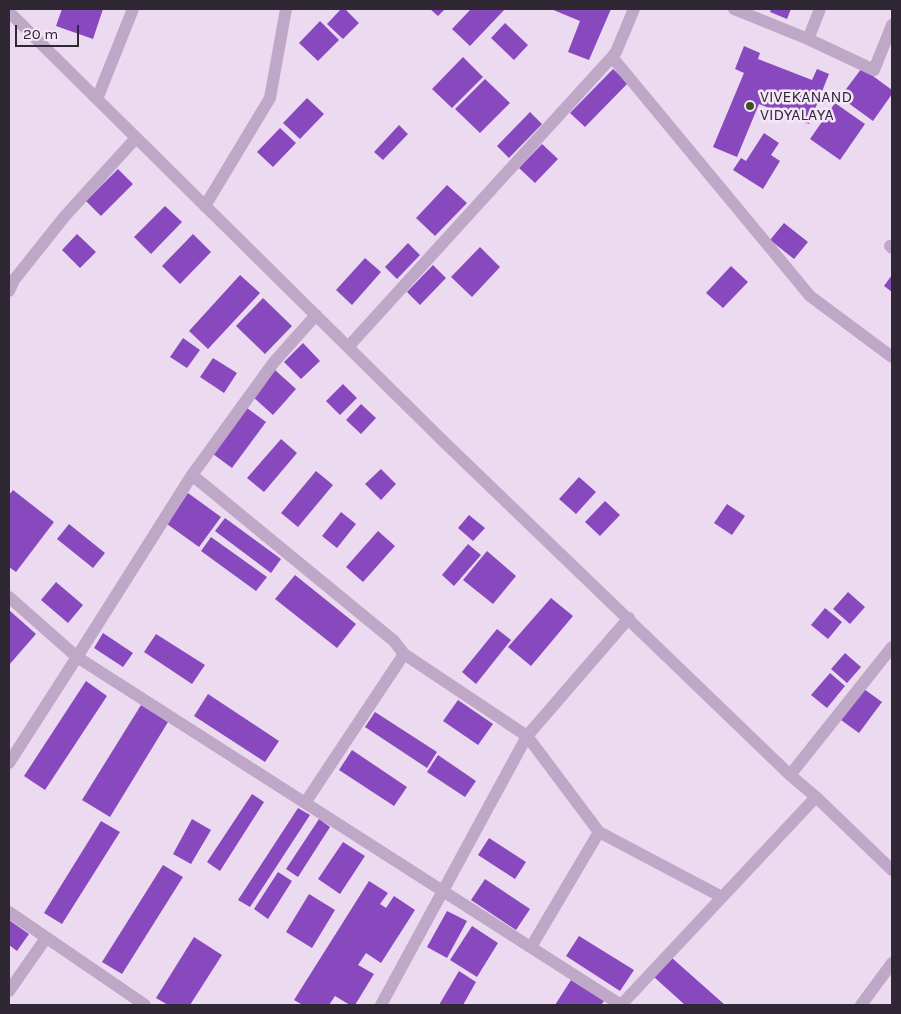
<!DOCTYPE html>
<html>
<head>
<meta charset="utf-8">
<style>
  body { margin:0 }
  #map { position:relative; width:901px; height:1014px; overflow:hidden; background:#ecdaf0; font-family:Karla,sans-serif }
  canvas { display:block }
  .frame { position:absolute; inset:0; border:10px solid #2f2734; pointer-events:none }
  .scale { position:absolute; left:15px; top:25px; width:64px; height:22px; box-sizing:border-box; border:2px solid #2f2734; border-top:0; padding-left:6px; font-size:15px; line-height:18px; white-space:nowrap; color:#2f2734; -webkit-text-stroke:4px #f5e6f8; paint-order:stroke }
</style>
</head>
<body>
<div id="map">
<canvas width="901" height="1014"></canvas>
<div class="frame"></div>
<div class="scale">20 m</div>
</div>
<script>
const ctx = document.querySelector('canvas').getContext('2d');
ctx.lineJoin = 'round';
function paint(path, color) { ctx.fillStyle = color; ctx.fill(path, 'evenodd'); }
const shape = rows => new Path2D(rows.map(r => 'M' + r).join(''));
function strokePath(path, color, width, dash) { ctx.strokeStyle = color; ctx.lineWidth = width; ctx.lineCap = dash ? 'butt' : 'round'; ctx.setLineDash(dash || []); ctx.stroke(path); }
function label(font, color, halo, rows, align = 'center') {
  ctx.font = font + ' Karla,sans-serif'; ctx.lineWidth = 5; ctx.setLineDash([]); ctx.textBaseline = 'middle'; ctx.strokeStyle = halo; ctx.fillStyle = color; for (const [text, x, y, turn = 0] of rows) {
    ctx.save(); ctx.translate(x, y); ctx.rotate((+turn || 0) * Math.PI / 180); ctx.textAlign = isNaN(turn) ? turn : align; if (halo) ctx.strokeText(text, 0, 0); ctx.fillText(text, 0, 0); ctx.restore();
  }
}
const building = shape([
  [62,9,103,9,93,39,56,26],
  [341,9,345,9,359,23,343,39,327,24],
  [430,9,445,9,438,16],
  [471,9,505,9,470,46,452,29],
  [551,9,611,9,589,60,568,52,580,21],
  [771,9,791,9,787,19,770,12],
  [320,21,339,40,318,61,299,43],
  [505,23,528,45,514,60,491,38],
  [744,46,760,53,758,59,812,80,817,69,829,74,809,124,759,104,737,157,713,147,744,73,735,69],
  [463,57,483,77,452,108,432,89],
  [862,68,892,90,892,94,873,121,840,97],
  [613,69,628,83,585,127,570,113],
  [485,79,510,103,480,133,455,109],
  [307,98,324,114,300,139,283,123],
  [835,103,865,124,840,160,810,139],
  [530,112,542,124,509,158,497,146],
  [399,125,408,134,383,160,374,152],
  [280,128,296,143,273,167,257,152],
  [764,133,779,143,771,155,780,161,763,189,733,170,741,158,746,161],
  [542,144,558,159,535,183,519,168],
  [118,169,133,184,101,216,86,201],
  [447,185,467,203,435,236,416,218],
  [165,206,182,222,151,254,134,237],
  [784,223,808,242,794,259,770,240],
  [77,234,96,252,80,268,62,250],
  [193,234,211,252,180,284,162,266],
  [408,243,420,255,397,279,385,267],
  [480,247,500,267,472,297,451,277],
  [365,258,381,272,352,305,336,290],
  [433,265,446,278,420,305,407,292],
  [731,266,748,282,723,308,706,293],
  [240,275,260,293,208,349,189,331],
  [892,275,892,292,884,286],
  [263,298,292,326,265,354,236,326],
  [183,338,200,350,187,368,170,357],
  [303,343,320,361,301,379,284,362],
  [213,358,237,373,224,393,200,377],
  [275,370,296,389,273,415,252,396],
  [343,384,357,398,340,415,326,401],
  [361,404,376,418,361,434,346,420],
  [247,408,266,422,232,468,213,454],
  [281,439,297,453,264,492,247,478],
  [381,469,396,484,381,500,365,484],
  [316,471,333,485,298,527,281,513],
  [579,477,596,492,576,514,559,499],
  [13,490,54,522,16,572,9,567,9,495],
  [188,493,221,517,199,547,167,524],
  [605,501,620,515,600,536,585,522],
  [727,504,745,516,732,535,714,523],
  [341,512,356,524,337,548,322,536],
  [469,515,485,528,473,541,458,528],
  [225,518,281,559,271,573,215,531],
  [69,524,105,553,93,568,57,539],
  [378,531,395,546,363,582,346,567],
  [211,537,267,577,256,591,201,551],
  [468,544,481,555,454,586,442,575],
  [487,551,516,576,493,604,463,580],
  [295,575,356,624,337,648,275,599],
  [56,582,83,605,68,623,41,600],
  [848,592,865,607,850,624,833,609],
  [551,598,573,616,531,666,508,647],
  [825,608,842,622,828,639,811,625],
  [9,610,36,634,9,665],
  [497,629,511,640,476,684,462,672],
  [103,633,133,653,123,667,94,648],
  [156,634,205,665,192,684,144,652],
  [845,653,861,667,847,683,831,669],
  [830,673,845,686,827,708,811,695],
  [86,681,107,696,45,790,24,776],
  [864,689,882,702,859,733,841,720],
  [208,694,279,741,265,762,194,716],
  [458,700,493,724,478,745,443,721],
  [141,705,168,722,110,817,82,800],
  [375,712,437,752,427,768,365,727],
  [352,750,407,787,394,806,339,770],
  [438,755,476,781,465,797,427,772],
  [252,794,264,802,220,871,207,862],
  [298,808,310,815,250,907,238,900],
  [192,819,211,830,191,864,173,854],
  [319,819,330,827,298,877,286,869],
  [101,821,120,832,62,924,44,913],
  [489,838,526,862,515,879,478,855],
  [343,842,365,856,340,894,318,879],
  [163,865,183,877,122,974,102,962],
  [278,872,292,881,268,919,254,909],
  [485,879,530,909,516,930,471,900],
  [369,881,388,893,380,904,386,908,394,896,415,910,381,963,366,953,358,965,374,974,355,1005,350,1005,335,996,329,1005,303,1005,294,1000],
  [309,894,335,910,312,948,286,932],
  [447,911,467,921,447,958,427,947],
  [9,920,29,934,17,951,9,945],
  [472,926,498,943,477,977,450,960],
  [579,936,634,970,620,991,566,956],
  [194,937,222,955,190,1005,168,1005,156,998],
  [672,958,725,1005,685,1005,654,977],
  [459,971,476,982,463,1005,439,1005],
  [571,980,604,1001,601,1005,555,1005]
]);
const minor = shape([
  [734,9,808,39,874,70,892,25],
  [9,12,442,440,790,775,816,797,892,870],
  [808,39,820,9],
  [612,57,810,296,892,357],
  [97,99,133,9],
  [205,206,270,98,286,9],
  [890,246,892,248],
  [9,291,14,280,65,216,136,138],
  [316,315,274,362,192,475,77,657,621,1005],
  [348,347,612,57,616,52,634,9],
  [192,475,394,641,404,654,527,736,381,1005],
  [9,597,77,657,9,763],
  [790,775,892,647],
  [305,803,404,654],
  [599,832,527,736,629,618],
  [9,912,145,1005],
  [531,947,599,832,722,897],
  [9,991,46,938],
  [621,1005,816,797],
  [861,1005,892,963]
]);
const markers = [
  [750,106,5,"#40521f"]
];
const poiNames = [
  ["VIVEKANAND",760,97],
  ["VIDYALAYA",760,115]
];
paint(building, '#8949be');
strokePath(minor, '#bfa7c7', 12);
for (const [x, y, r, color] of markers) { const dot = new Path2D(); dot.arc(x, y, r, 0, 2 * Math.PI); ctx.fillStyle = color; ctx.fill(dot); strokePath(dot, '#f5e6f8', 2); }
label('16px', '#2f2734', '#f5e6f8', poiNames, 'left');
</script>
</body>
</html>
